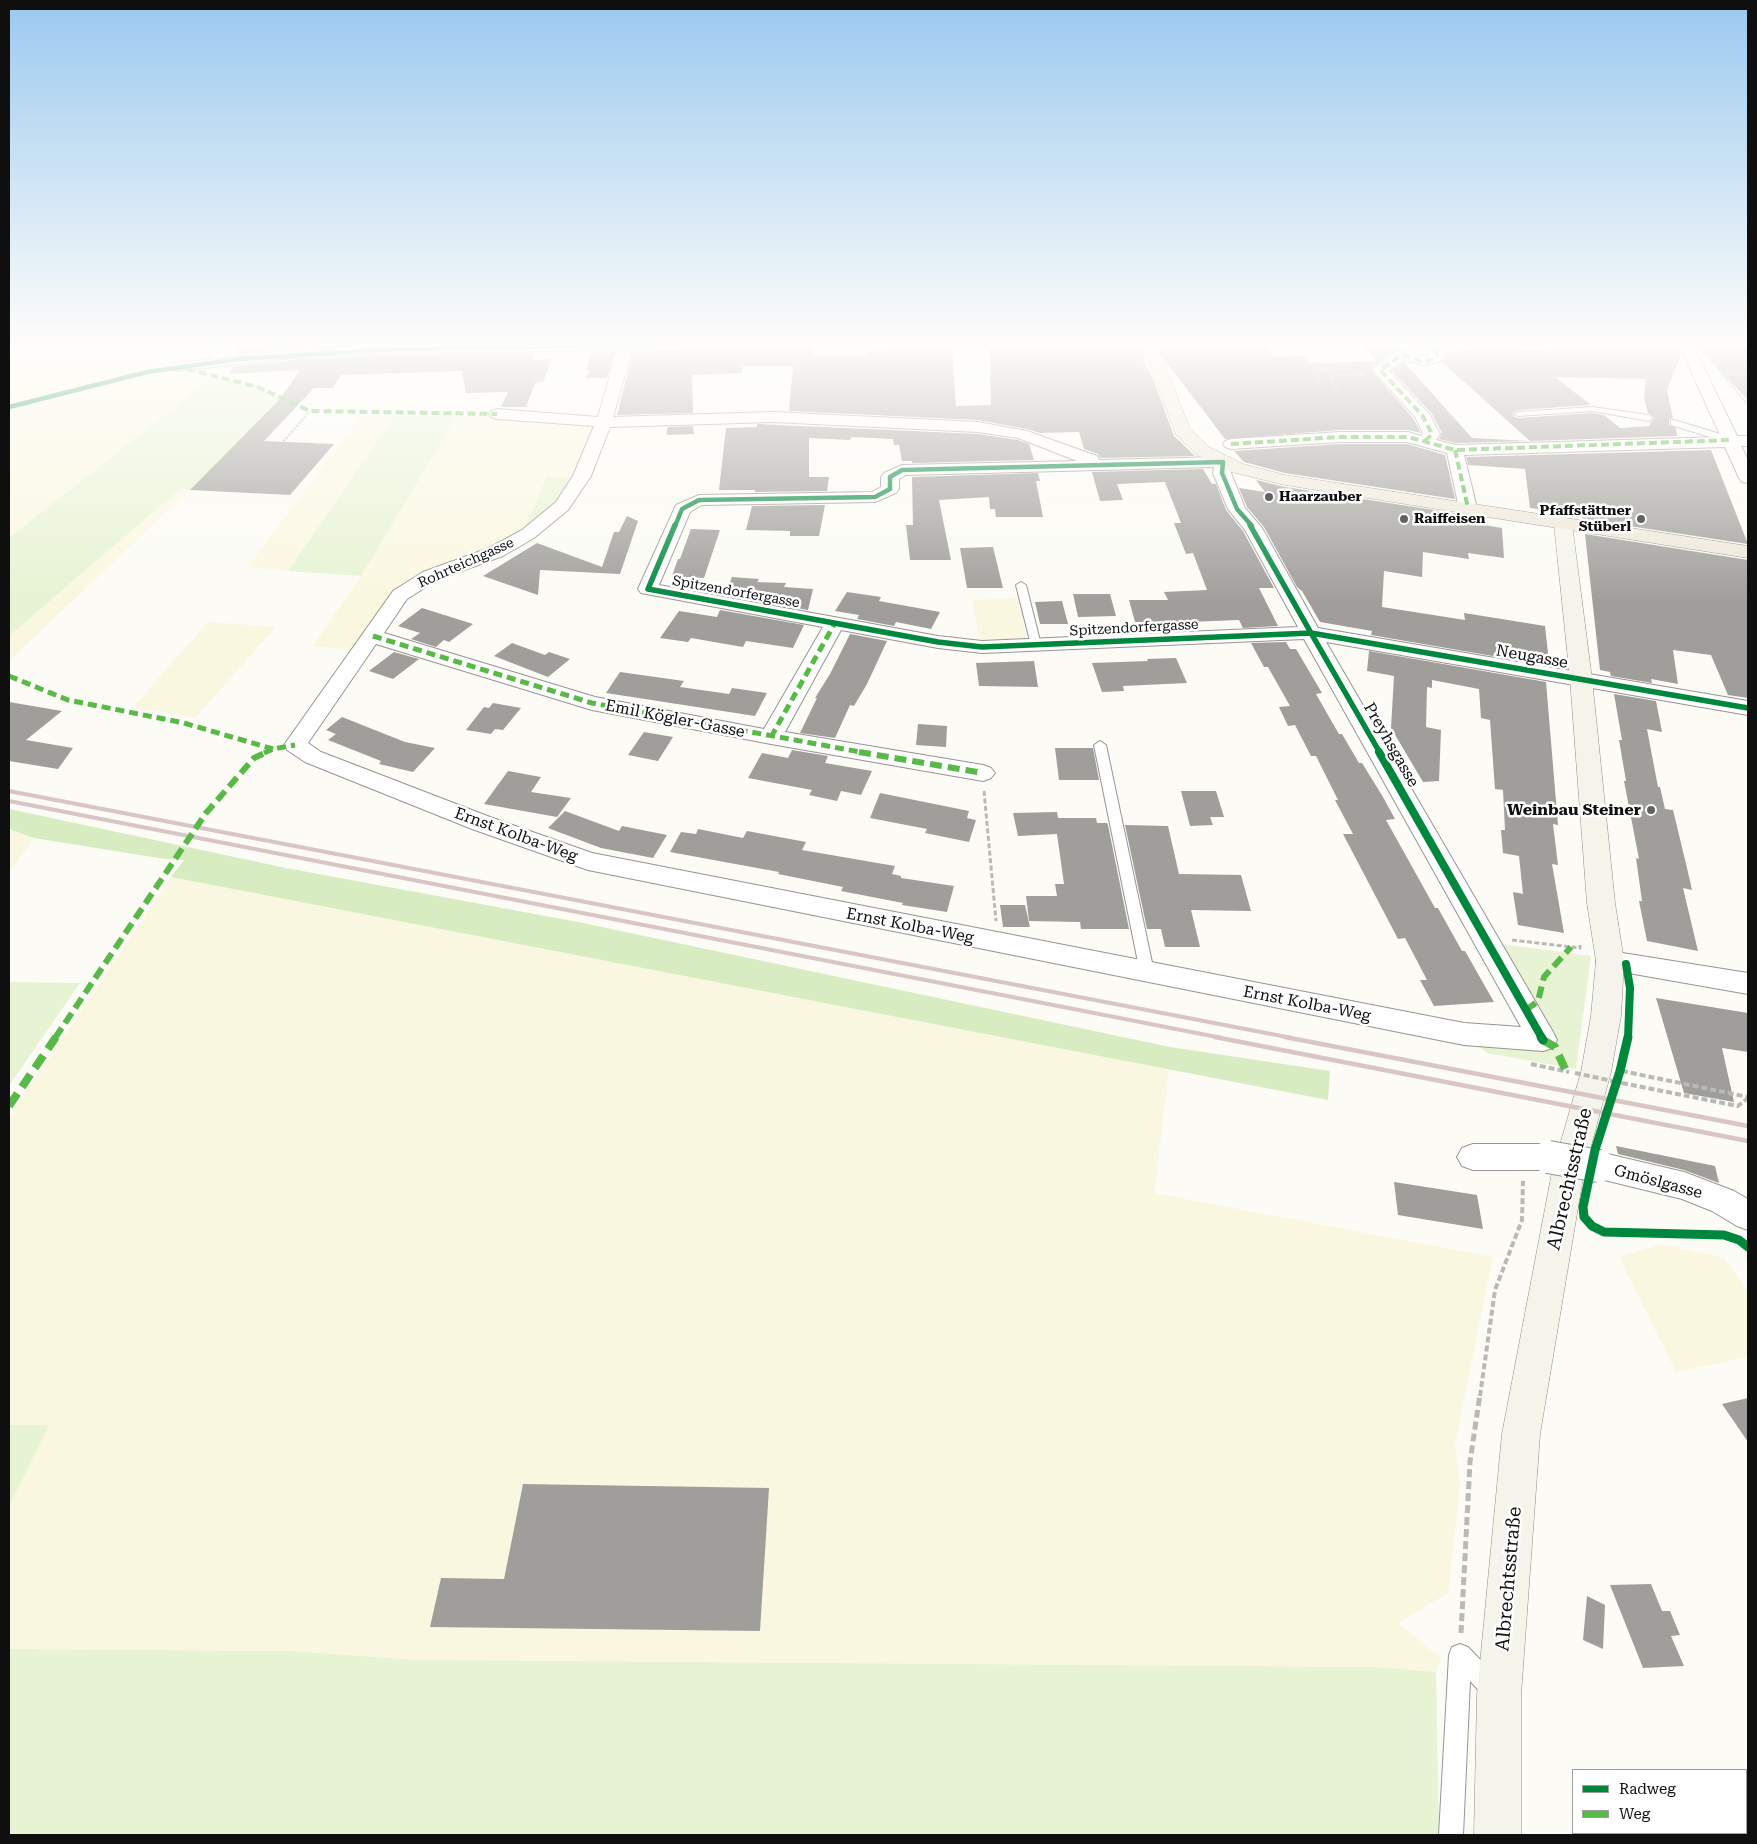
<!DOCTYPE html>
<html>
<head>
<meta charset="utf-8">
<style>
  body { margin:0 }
  #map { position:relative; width:1757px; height:1844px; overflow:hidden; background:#fcfbf5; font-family:"Roboto Serif",serif }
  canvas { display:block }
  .frame { position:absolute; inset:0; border:10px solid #0f0f0f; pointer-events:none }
  .legend { position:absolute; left:1572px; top:1769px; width:175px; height:65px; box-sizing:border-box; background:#fff; border:1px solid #9f9f9f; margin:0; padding:6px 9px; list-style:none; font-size:15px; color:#0f0f0f }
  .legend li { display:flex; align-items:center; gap:10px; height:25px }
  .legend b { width:25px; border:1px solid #9f9f9f }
</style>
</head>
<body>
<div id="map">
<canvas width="1757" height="1844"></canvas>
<div class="frame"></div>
<ul class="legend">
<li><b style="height:6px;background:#00873e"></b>Radweg</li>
<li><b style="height:6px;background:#58b947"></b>Weg</li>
</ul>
</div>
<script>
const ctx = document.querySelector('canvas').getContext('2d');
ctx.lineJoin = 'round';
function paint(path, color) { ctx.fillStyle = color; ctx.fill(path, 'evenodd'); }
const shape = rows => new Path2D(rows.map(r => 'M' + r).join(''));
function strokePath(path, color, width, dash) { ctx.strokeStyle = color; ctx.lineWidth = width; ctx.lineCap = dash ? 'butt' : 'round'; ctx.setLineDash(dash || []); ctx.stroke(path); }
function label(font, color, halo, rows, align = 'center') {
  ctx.font = font + ' "Roboto Serif",serif'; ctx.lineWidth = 5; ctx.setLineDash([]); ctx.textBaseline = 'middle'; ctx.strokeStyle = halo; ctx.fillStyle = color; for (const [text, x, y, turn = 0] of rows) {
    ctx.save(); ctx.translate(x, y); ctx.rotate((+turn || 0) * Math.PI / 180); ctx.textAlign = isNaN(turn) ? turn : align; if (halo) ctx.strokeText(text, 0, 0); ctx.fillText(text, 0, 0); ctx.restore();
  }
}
const farmland = shape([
  [28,345,223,345,210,358,158,366,155,369,9,404,9,357],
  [158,373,214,376,9,538,9,411,17,406],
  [360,416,395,416,288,571,248,567],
  [457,416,538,419,591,424,594,427,575,478,522,533,481,553,439,568,407,582,352,650,313,646,361,576],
  [181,488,190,490,9,661,9,636],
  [1019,598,1027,638,980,641,972,600],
  [208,622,276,627,195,718,133,707],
  [9,829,34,838,9,873],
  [171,877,1169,1069,1154,1193,1493,1257,1455,1445,1460,1485,1448,1593,1398,1623,1441,1658,1436,1672,1374,1667,418,1660,290,1651,9,1649,9,1506,48,1425,9,1425,9,1117],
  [1662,1244,1724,1258,1748,1291,1748,1357,1676,1372,1619,1257]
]);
const green = shape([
  [214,376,242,383,247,381,298,402,293,411,270,410,190,490,181,488,9,636,9,538],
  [395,416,457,416,361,576,288,571],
  [547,477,575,478,568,493,522,533],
  [1501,944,1591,956,1576,1069,1487,1053,1479,1047,1479,1044,1559,1049],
  [9,982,80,983,9,1086],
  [9,1425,49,1425,9,1506],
  [9,1649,290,1651,418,1660,1374,1667,1436,1672,1439,1835,9,1835],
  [1645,1833,1745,1833,1747,1835,1646,1835]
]);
const forest = shape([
  [9,809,286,868,578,922,1170,1047,1330,1071,1328,1100,171,877,184,860,165,859,34,838,9,829]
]);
const stream = shape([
  [208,357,218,345]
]);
const building = shape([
  [240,345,356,345,291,348,237,354],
  [1057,345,1140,345,1145,359,1143,361,1153,379,1174,436,1195,456,1100,458,1098,454,1084,449,1079,432,1040,433,1027,429,978,420,789,411,793,366,743,366,742,373,692,375,693,413,617,415,633,352,703,348,813,347,813,355,867,355,867,351,886,351,886,348,952,349,956,406,991,405,990,356,988,348],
  [1159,345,1264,345,1273,357,1306,356,1310,363,1377,361,1362,346,1390,345,1396,351,1372,368,1372,371,1413,418,1421,433,1408,430,1340,430,1225,439,1164,359],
  [1552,345,1677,345,1681,354,1667,390,1673,418,1669,420,1669,425,1676,428,1677,436,1530,441,1442,362,1446,356,1445,352,1491,348,1552,351],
  [1555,377,1646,379,1644,398,1648,413,1655,418,1650,423,1650,426,1620,428,1604,415,1592,413,1518,418,1513,416,1512,413,1518,410,1591,405],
  [1695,345,1739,345,1742,348,1748,348,1748,400],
  [591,352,615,352,607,378,586,378,589,371,586,371],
  [535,353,532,360,552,359,543,382,535,383,526,407,501,407,508,392,466,393,462,371,341,375,333,388,314,388,264,441,334,444,290,495,190,490,280,399,300,370,229,374,232,367,291,360,394,355],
  [1404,362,1472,438,1530,441,1456,443,1439,439,1442,433,1432,414,1392,371],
  [757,424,978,434,1018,440,1029,444,1034,460,912,463,912,461,902,461,899,445,894,445,893,439,851,437,850,440,809,438,809,477,829,477,827,491,755,492,755,490,719,490,726,428,757,427],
  [693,426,694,434,666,435,668,427],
  [1340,444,1407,444,1445,455,1455,499,1285,473,1244,462,1234,451],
  [1711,450,1748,544,1583,519,1581,515,1530,508,1525,469,1468,465,1466,457],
  [1203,469,1212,484,1216,484,1226,510,1243,531,1274,588,1259,588,1278,626,1243,628,1239,620,1162,623,1135,622,1129,600,1168,600,1164,592,1207,590,1193,553,1186,554,1174,523,1181,523,1165,482,1117,484,1123,500,1100,501,1092,472],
  [1038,473,1040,481,1036,481,1043,517,996,517,995,509,990,509,989,497,939,500,951,560,910,560,906,525,913,525,912,477],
  [1256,480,1285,487,1460,514,1461,521,1502,528,1504,558,1468,553,1469,559,1423,552,1422,577,1384,571,1382,607,1465,620,1464,613,1545,626,1549,662,1545,661,1545,665,1371,635,1372,631,1320,622,1302,591,1297,587,1264,527,1247,507,1239,488,1265,492],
  [825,505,819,536,790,536,790,531,746,530,752,506],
  [627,516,638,521,620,574,540,570,538,595,483,576,537,543,602,567,614,532,619,532],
  [691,529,720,530,704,578,672,576,678,559,680,559],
  [1585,534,1748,560,1748,698,1728,695,1711,655,1673,650,1678,684,1651,679,1652,683,1611,676,1610,672,1600,670],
  [993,547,1003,588,967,588,960,548],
  [732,577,759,579,757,582,786,583,784,587,813,589,808,610,725,595],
  [847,592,881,597,879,601,940,612,931,629,896,622,894,626,857,619,859,615,835,611],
  [1073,594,1110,594,1116,616,1078,617],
  [1062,601,1068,624,1040,624,1035,602],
  [422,608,473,624,449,642,444,640,436,647,411,639,420,633,398,626],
  [720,610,804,625,793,648,746,641,743,647,691,638,688,642,660,638,679,611,717,617],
  [850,634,887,641,867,684,854,706,850,705,835,738,800,733,817,698,815,698,830,674],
  [1286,642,1290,649,1296,649,1322,693,1316,694,1336,729,1339,734,1342,734,1359,763,1362,763,1383,797,1395,819,1386,820,1435,908,1438,908,1462,951,1465,951,1494,1002,1434,1006,1420,980,1427,980,1405,938,1398,939,1343,834,1353,834,1335,800,1338,800,1316,756,1311,756,1295,725,1288,726,1279,707,1290,706,1268,667,1264,667,1251,643],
  [512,643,545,655,549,652,570,659,548,677,494,656],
  [1369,651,1546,682,1558,825,1553,824,1558,865,1552,864,1564,933,1518,925,1513,892,1523,894,1519,856,1503,853,1501,830,1505,830,1503,790,1495,789,1490,720,1481,718,1479,689,1432,680,1432,688,1427,687,1426,727,1441,730,1439,781,1423,782,1391,728,1394,676,1367,671],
  [394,652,419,659,393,679,369,671],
  [1176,658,1187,683,1123,686,1124,691,1102,692,1092,663,1148,661,1147,659],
  [1034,661,1038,687,979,686,976,663],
  [620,672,684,681,680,687,729,694,732,688,767,693,755,716,606,693],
  [1614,694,1656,701,1662,732,1647,729,1658,787,1660,787,1665,809,1673,810,1687,868,1692,890,1683,888,1698,951,1647,941,1639,901,1642,901,1636,858,1639,859,1624,781,1626,781,1619,740,1622,740],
  [9,702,62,711,26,740,73,748,58,769,9,761],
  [493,703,521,708,503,730,495,729,491,734,466,730,484,707,489,708],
  [342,717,405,742,435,748,413,772,379,764,381,761,328,740,336,734,326,730],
  [918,724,947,726,946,747,916,745],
  [644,732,673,737,658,761,628,755],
  [1055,748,1093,748,1099,780,1059,780],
  [792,750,828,756,825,763,872,771,861,795,841,791,837,801,809,795,812,790,748,778,762,753,788,758],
  [508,771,541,777,531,792,571,798,557,817,484,804],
  [1181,791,1216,791,1224,817,1210,817,1213,825,1190,826],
  [880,793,969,811,967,818,976,820,969,842,925,833,927,829,870,818],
  [565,811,619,831,622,826,667,835,653,858,601,848,548,828],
  [1057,812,1058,818,1096,818,1097,823,1107,823,1108,825,1129,929,1081,929,1080,922,1029,921,1026,896,1057,896,1055,884,1064,884,1057,834,1018,836,1013,813],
  [1125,825,1168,826,1179,874,1241,875,1251,911,1191,910,1200,947,1165,947,1161,929,1147,929],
  [698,829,743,838,747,831,806,842,802,850,895,866,892,874,901,876,901,878,954,886,947,912,902,905,903,903,841,891,843,887,778,874,779,872,670,852,681,832,696,834],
  [1000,905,1025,905,1030,927,1003,927],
  [1656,998,1748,1013,1748,1052,1722,1048,1734,1102,1684,1093],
  [1616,1146,1715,1166,1719,1183,1684,1170,1618,1154],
  [1394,1182,1477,1195,1483,1229,1398,1215],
  [1748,1398,1748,1442,1722,1404],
  [523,1484,769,1488,760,1631,430,1627,441,1578,504,1579],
  [1651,1584,1662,1611,1670,1611,1680,1635,1671,1636,1684,1666,1643,1668,1610,1585],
  [1587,1596,1605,1605,1603,1649,1583,1640]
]);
const pathFar3 = shape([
  [1721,373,1748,405],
  [1721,374,1748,374],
  [1321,384,1313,372,1316,369,1350,369,1363,373],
  [1339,391,1331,381,1333,377,1337,375,1363,375],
  [283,442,310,411]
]);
const pathFar2 = shape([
  [984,791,996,921],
  [1512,940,1580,948,1580,945]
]);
const pathFar1 = shape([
  [1531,1064,1569,1072],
  [1622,1071,1748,1097],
  [1622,1083,1738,1106,1748,1098],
  [1480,1396,1495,1290,1522,1220,1523,1181]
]);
const path = shape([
  [1461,1633,1470,1462,1480,1394]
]);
const lane = shape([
  [1592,407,1649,415,1653,418,1649,421,1592,411,1518,416,1514,414,1518,412,1592,407],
  [1674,420,1733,438,1734,440,1730,443,1671,425,1671,421,1674,420],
  [1021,582,1026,585,1041,645,1040,647,1036,648,1031,645,1016,585,1021,582],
  [1100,741,1106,745,1154,972,1152,976,1147,977,1142,976,1140,972,1094,745,1100,741],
  [1460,1644,1468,1647,1500,1680,1503,1688,1500,1696,1492,1699,1484,1696,1470,1681,1463,1835,1439,1835,1449,1655,1452,1647,1460,1644]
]);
const street = shape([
  [390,345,656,345,654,348,649,349,632,350,613,417,773,412,978,422,1027,431,1097,456,1099,460,1223,457,1229,458,1231,462,1231,473,1245,508,1262,528,1318,628,1748,701,1748,715,1326,642,1553,1032,1557,1040,1553,1048,1543,1051,1464,1045,588,870,472,829,305,762,287,750,284,745,393,591,423,572,489,548,522,530,556,502,573,476,594,426,497,419,491,417,489,414,491,411,497,409,598,417,617,350,394,353,291,358,177,371,172,370,170,367,172,364,177,363,291,350,390,345],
  [773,422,978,432,1018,438,1077,461,902,465,884,473,881,477,881,487,872,492,699,495,676,505,638,589,641,593,823,627,764,729,595,697,384,633,407,599,437,580,503,556,534,538,568,510,591,476,610,427,773,422],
  [1214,467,1213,473,1228,509,1245,530,1298,627,982,641,938,636,659,585,690,512,702,505,875,502,896,493,899,489,899,479,906,475,1214,467],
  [841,630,938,648,982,653,1304,639,1521,1027,1464,1023,592,853,490,817,321,752,308,743,376,644,592,710,771,744,983,781,991,778,995,773,991,768,983,765,785,732,841,630],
  [1428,345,1438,345,1440,348,1444,355,1439,362,1423,365,1404,360,1389,371,1430,415,1440,434,1436,440,1456,445,1721,437,1679,345,1693,345,1737,436,1748,436,1748,446,1741,446,1748,460,1748,483,1742,482,1739,478,1725,447,1464,455,1477,508,1474,512,1468,513,1462,512,1459,508,1447,453,1407,442,1340,442,1231,449,1225,447,1223,444,1225,441,1231,439,1340,432,1408,432,1421,436,1423,433,1415,417,1373,370,1397,352,1402,351,1423,356,1429,355,1426,348,1428,345],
  [1610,951,1748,973,1748,994,1600,968,1596,961,1600,954,1610,951],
  [1473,1144,1548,1144,1559,1148,1564,1157,1559,1166,1548,1170,1473,1170,1462,1166,1457,1157,1462,1148,1473,1144],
  [1599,1152,1684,1172,1734,1191,1748,1199,1748,1230,1737,1226,1712,1211,1682,1199,1588,1176,1583,1166,1588,1156,1599,1152]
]);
const secondary = shape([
  [1563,518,1570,520,1572,524,1592,679,1615,903,1624,961,1621,1016,1611,1072,1584,1172,1540,1434,1521,1695,1521,1835,1474,1835,1477,1695,1502,1434,1552,1172,1581,1072,1591,1016,1596,961,1587,903,1570,679,1554,524,1556,520,1563,518]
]);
const primary = shape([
  [1142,345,1157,345,1190,429,1209,447,1243,464,1285,475,1748,546,1748,558,1285,485,1231,472,1197,455,1176,435,1142,345]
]);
const railFar1 = shape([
  [9,791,1292,1038],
  [9,801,1222,1038]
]);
const rail = shape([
  [1215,1037,1748,1141],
  [1285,1037,1748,1126]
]);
const pathBridge = shape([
  [1575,1073,1622,1083]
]);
const streetBridge = shape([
  [1548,1157,1599,1166]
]);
const quietFar3 = shape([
  [1395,345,1402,355],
  [187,369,258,387,310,411,497,414],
  [1425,441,1432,434,1422,415,1380,370,1402,355,1423,361,1434,359,1437,355,1433,348],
  [1231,444,1340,437,1408,437,1455,450,1730,440],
  [1455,450,1468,508]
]);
const quietFar2 = shape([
  [373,636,592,703,866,753],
  [9,676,68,700,184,723,273,749],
  [771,737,835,623],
  [264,753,273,749,295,745]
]);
const quietFar1 = shape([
  [859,752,983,773],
  [1526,1010,1538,1001,1544,977,1571,947],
  [55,1038,206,813,254,758,267,752]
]);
const quiet = shape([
  [1543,1040,1555,1047,1566,1071],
  [9,1106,56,1037]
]);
const cyclewayFar3 = shape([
  [9,407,147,372,238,359,394,349,649,345],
  [675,526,682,509,699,500,875,497,890,489,890,477,902,470,1223,462,1222,473,1237,509,1252,526]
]);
const cyclewayFar2 = shape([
  [675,525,648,589,938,642,982,647,1311,633],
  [1250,525,1311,633],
  [1311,633,1748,708],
  [1311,633,1380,753]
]);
const cyclewayFar1 = shape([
  [1379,752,1542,1038],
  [1626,964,1630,988,1628,1038]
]);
const cycleway = shape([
  [1541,1037,1543,1040],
  [1628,1037,1620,1071,1595,1150,1583,1207,1584,1217,1592,1226,1604,1232,1724,1235,1739,1240,1748,1247]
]);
const markers = [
  [1269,497,5,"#626260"],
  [1404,519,5,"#626260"],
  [1641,519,5,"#626260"],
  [1651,810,5,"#626260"]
];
const farPoinames = [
  ["Haarzauber",1279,497],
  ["Pfaffstättner",1631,511,"right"],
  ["Stüberl",1631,527,"right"],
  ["Raiffeisen",1414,519]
];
const farStreetnames = [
  ["Rohrteichgasse",466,563,-24],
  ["Spitzendorfergasse",736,592,10],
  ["Spitzendorfergasse",1134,628,-3]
];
const streetNames = [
  ["Neugasse",1532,657,10],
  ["Emil Kögler-Gasse",675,719,11],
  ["Preyhsgasse",1391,745,60],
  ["Ernst Kolba-Weg",516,835,20],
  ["Ernst Kolba-Weg",910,926,11],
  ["Ernst Kolba-Weg",1307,1004,11],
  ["Gmöslgasse",1658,1182,15]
];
const poiNames = [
  ["Weinbau Steiner",1641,810]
];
const nearStreetnames = [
  ["Albrechtsstraße",1570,1179,-77],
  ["Albrechtsstraße",1509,1579,-85]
];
paint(farmland, '#faf7e0');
paint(green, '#e7f3d3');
paint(forest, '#d7ecc0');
strokePath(stream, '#c8e9f9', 4.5);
paint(building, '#a09e9a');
strokePath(lane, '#969593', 2);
strokePath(street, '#969593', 2);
strokePath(secondary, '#8c8c89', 1);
strokePath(primary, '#838380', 1);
strokePath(pathFar3, '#b9b9b8', 2, [3, 1]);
strokePath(pathFar2, '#b9b9b8', 3, [5, 2.5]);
strokePath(pathFar1, '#b9b9b8', 4, [6, 3]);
strokePath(path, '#b9b9b8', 5, [8, 4]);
paint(lane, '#fffefe');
paint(street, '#fffefe');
paint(secondary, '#f5f4eb');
paint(primary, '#eee8d9');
strokePath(railFar1, '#dac5c5', 4);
strokePath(rail, '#dac5c5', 4.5);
strokePath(streetBridge, '#969593', 34, []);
strokePath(pathBridge, '#b9b9b8', 4, [6, 3]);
strokePath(streetBridge, '#fffefe', 32);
strokePath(quietFar3, '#58b947', 4, [8, 4]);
strokePath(quietFar2, '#58b947', 5, [9, 5]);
strokePath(quietFar1, '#58b947', 6, [12, 6]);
strokePath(quiet, '#58b947', 8, [15, 8]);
strokePath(cyclewayFar3, '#00873e', 4.5);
strokePath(cyclewayFar2, '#00873e', 5.5);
strokePath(cyclewayFar1, '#00873e', 8);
strokePath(cycleway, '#00873e', 9);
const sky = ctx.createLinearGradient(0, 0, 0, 603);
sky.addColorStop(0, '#9bc9ef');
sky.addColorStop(0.57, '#fefdfa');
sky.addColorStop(1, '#fefdfa00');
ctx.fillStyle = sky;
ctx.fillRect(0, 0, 1757, 603);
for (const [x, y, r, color] of markers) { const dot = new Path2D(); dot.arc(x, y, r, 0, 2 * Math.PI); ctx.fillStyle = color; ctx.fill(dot); strokePath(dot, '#fff', 2); }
label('bold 14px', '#0f0f0f', '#fff', farPoinames, 'left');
label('14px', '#0f0f0f', '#fff', farStreetnames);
label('16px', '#0f0f0f', '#fff', streetNames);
label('bold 16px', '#0f0f0f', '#fff', poiNames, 'right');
label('19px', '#0f0f0f', '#fff', nearStreetnames);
</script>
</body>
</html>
